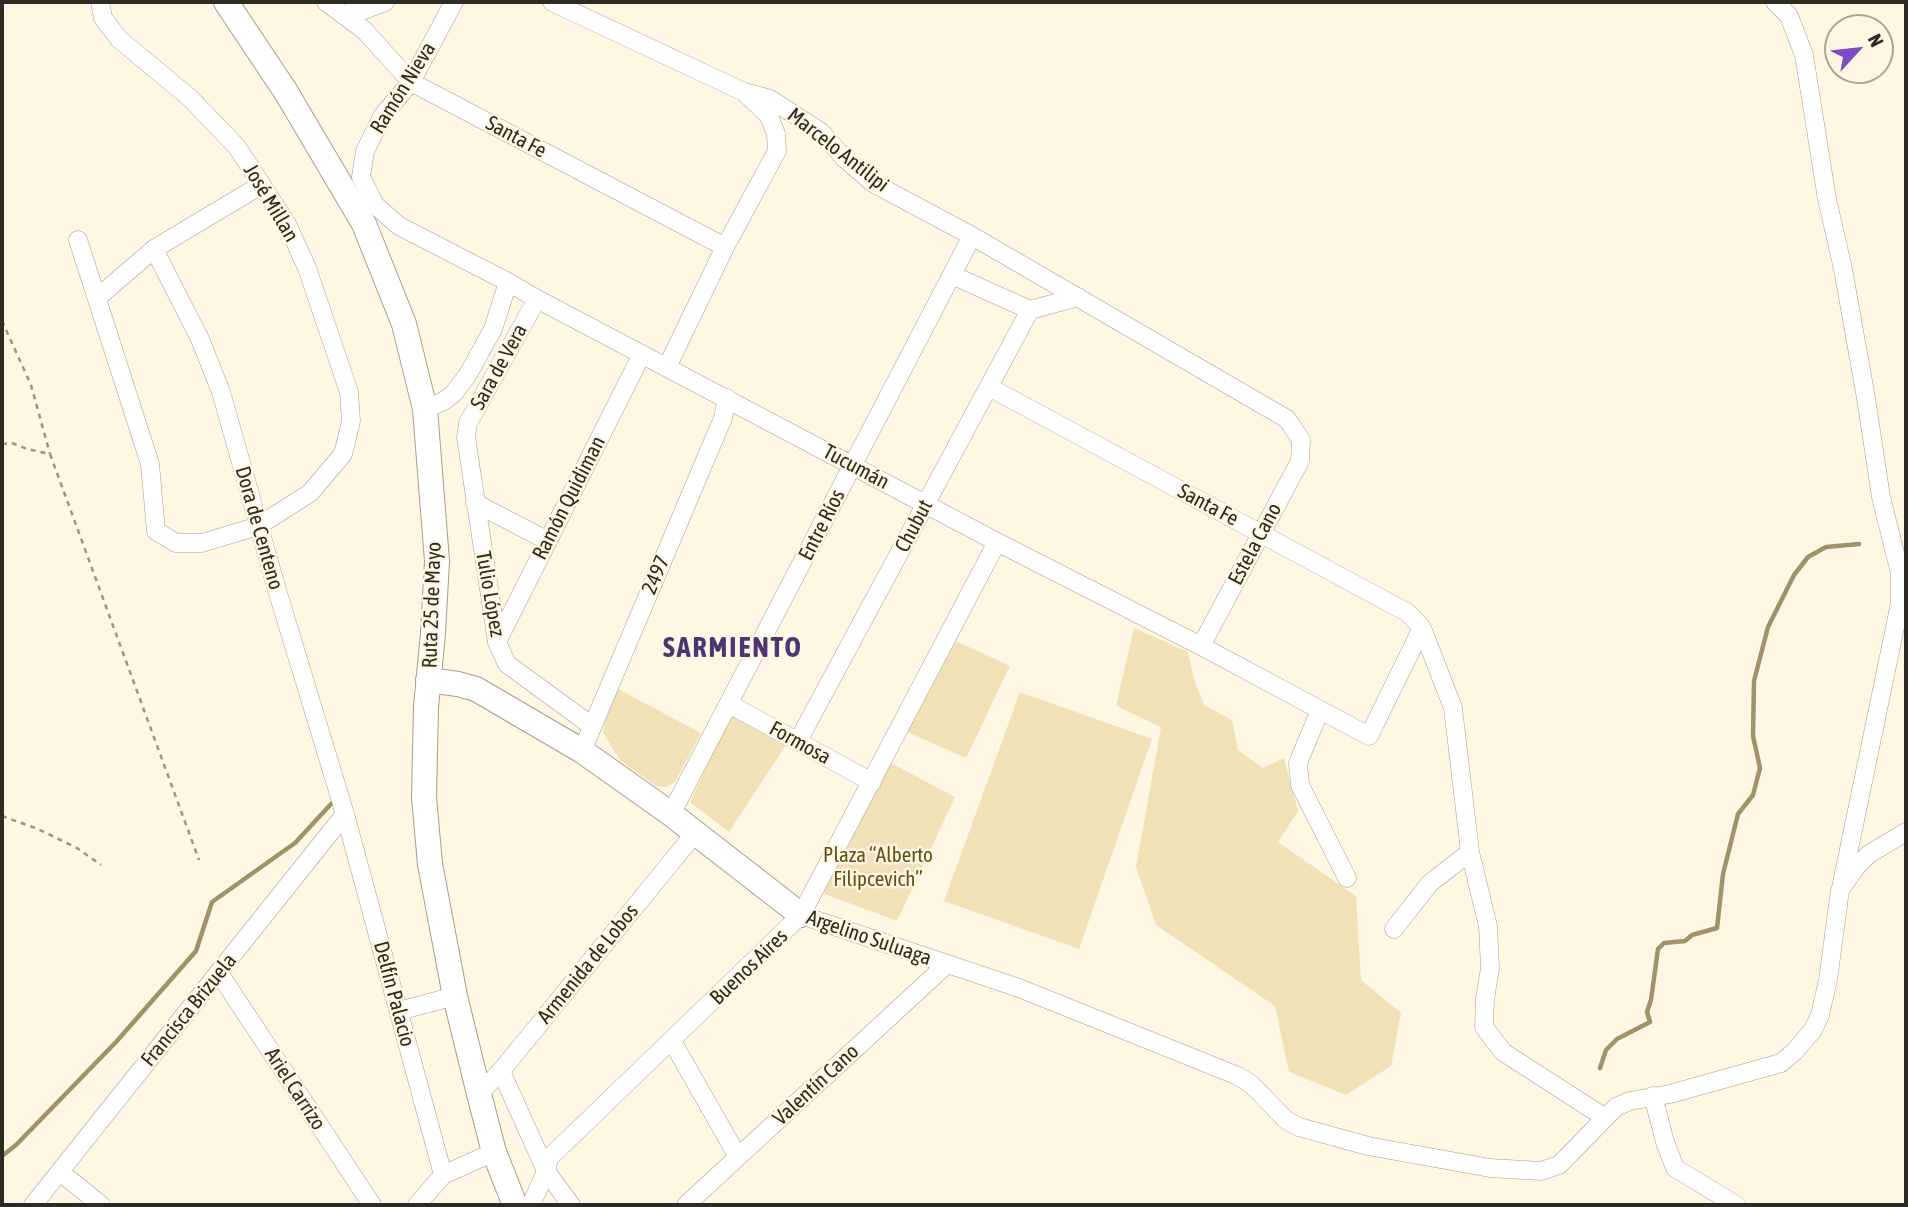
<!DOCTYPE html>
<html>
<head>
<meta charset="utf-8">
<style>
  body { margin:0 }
  #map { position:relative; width:1908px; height:1207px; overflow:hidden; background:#fff7e4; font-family:"Asap Condensed",sans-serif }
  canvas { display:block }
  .frame { position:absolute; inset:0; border:4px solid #2e2b22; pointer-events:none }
  .north { position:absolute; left:1824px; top:14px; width:70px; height:70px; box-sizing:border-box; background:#fff7e4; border:2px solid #aba596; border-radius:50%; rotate:63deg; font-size:19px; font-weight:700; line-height:28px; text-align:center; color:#2e2b22 }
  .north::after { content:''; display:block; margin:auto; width:24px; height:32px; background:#7e4bc3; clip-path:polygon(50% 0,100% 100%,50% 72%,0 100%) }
</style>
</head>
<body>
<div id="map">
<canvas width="1908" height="1207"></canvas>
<div class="frame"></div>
<div class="north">N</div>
</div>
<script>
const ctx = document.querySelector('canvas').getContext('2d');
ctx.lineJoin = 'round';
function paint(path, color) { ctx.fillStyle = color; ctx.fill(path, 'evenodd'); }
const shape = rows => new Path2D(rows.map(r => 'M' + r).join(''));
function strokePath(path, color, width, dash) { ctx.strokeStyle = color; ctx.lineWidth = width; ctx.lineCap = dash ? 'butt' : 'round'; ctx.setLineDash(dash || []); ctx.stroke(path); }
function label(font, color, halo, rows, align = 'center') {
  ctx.font = font + ' "Asap Condensed",sans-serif'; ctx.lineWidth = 5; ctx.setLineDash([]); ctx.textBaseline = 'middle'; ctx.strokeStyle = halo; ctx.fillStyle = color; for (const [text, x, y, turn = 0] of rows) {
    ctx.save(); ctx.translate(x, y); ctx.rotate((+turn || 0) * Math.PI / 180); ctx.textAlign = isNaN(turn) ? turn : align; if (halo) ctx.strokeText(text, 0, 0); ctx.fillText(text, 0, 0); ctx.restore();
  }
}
const green = shape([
  [1134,628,1188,652,1195,683,1204,705,1232,720,1238,750,1263,768,1284,758,1298,811,1278,842,1356,896,1361,980,1401,1013,1391,1066,1346,1095,1289,1072,1275,1006,1156,925,1136,867,1161,727,1116,706],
  [956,641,1010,666,966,758,907,732],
  [616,688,701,733,675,782,666,787,656,786,620,760,603,733,607,702],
  [1020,692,1152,739,1079,949,944,901],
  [732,711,788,742,729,832,690,802],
  [889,762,955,797,897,921,819,892]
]);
const stream = shape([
  [1600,1068,1606,1050,1617,1039,1650,1022,1647,1012,1651,1000,1658,949,1664,943,1685,941,1692,935,1717,928,1723,874,1738,814,1753,795,1760,768,1753,736,1754,681,1768,627,1794,575,1808,557,1826,547,1859,544],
  [2,1156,16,1145,116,1042,196,951,212,902,295,843,331,804]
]);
const path = shape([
  [2,321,31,385,50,454],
  [2,444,12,443,27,449,50,454,199,860],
  [2,816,38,829,77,848,101,865]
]);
const street = shape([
  [326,2,364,30,411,82,725,247],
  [454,2,411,82,383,115,365,151,361,177,375,205,399,226,508,282,537,299,997,542,1201,646,1369,736,1422,628],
  [552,2,744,92,770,99,821,132,844,158,873,183,972,236,1287,419,1301,440,1300,461,1201,646],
  [1775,2,1789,16,1804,55,1827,199,1843,269,1866,398,1881,497,1900,573,1900,603,1842,883],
  [343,14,361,11,385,2],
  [78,240,150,464,156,531,176,543,202,543,258,526,310,493,343,454,351,421,349,392,307,268,287,224,237,147,190,98,119,39,103,18,100,2],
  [154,249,200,339,221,392,277,590,345,814,443,1175],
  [952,275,1030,310,1078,297],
  [97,298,154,249,261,185],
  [537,299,468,423,466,437,497,642,507,664,592,726],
  [667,367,725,247,777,151,776,134,769,116,746,94],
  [989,387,1408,613,1422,628,1453,708,1470,852,1488,926,1490,968,1485,999,1484,1027,1503,1052,1604,1117],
  [425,409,444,401,454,393,467,376,493,329,508,282],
  [475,503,548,541],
  [497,642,642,354],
  [729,704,872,782],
  [1320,710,1298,763,1300,785,1347,878],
  [798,741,1030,310],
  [582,751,723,418,727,398],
  [671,814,972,236],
  [801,915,1019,988,1238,1076,1251,1084,1286,1120,1299,1127,1368,1146,1490,1168,1541,1171,1559,1165,1616,1107,1630,1101,1670,1094,1781,1063,1794,1052,1813,1030,1820,1015,1828,980,1840,890,1856,867,1869,854,1906,832],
  [1394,929,1430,883,1470,852],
  [219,973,372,1205],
  [399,1011,455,996],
  [672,1041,738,1157],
  [501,1071,546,1171,571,1205],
  [479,1094,501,1071,695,833],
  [1653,1096,1665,1142,1675,1168,1736,1205],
  [60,1172,101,1205],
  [33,1205,345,814],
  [417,1205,443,1175,494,1152],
  [531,1205,546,1171,549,1158,801,915,997,542],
  [686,1205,946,965]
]);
const secondary = shape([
  [226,2,286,92,364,224,404,324,425,409,437,561,433,633,426,707,424,797,430,864,455,996,479,1094,494,1152,515,1205],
  [428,680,458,684,476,689,582,751,671,814,801,915]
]);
const streetNames = [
  ["Ramón Nieva",403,88,-58],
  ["Santa Fe",516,137,28],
  ["Marcelo Antilipi",838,150,38],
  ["José Millan",271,203,59],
  ["Sara de Vera",499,367,-61],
  ["Tucumán",856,467,28],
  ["Ramón Quidiman",569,498,-63],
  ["Santa Fe",1208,505,28],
  ["Entre Ríos",822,525,-63],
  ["Chubut",914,526,-62],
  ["Dora de Centeno",259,528,74],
  ["Estela Cano",1255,544,-62],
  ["2497",656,575,-67],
  ["Tulio López",490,594,80],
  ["Ruta 25 de Mayo",432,605,-88],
  ["Formosa",800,743,29],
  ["Argelino Suluaga",869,938,19],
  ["Armenida de Lobos",588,964,-51],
  ["Buenos Aires",749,967,-44],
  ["Delfín Palacio",394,994,75],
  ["Francisca Brizuela",189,1010,-51],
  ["Valentín Cano",816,1085,-43],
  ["Ariel Carrizo",295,1089,57]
];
const parkNames = [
  ["Plaza “Alberto",878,855],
  ["Filipcevich”",878,879]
];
const districtNames = [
  ["SARMIENTO",733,648]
];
paint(green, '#f1e1b7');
strokePath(stream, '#a19269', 4.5);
strokePath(street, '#a79e87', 19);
strokePath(secondary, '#a79e87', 26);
strokePath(path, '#9a9486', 2.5, [5, 5]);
strokePath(street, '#fff', 18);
strokePath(secondary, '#fff', 24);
label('21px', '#2e2b22', '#fff7e4', streetNames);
label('21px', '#66500e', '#fff7e4', parkNames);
ctx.letterSpacing = '2px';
label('bold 28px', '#4c3570', '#fff7e4', districtNames);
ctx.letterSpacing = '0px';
</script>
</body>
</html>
